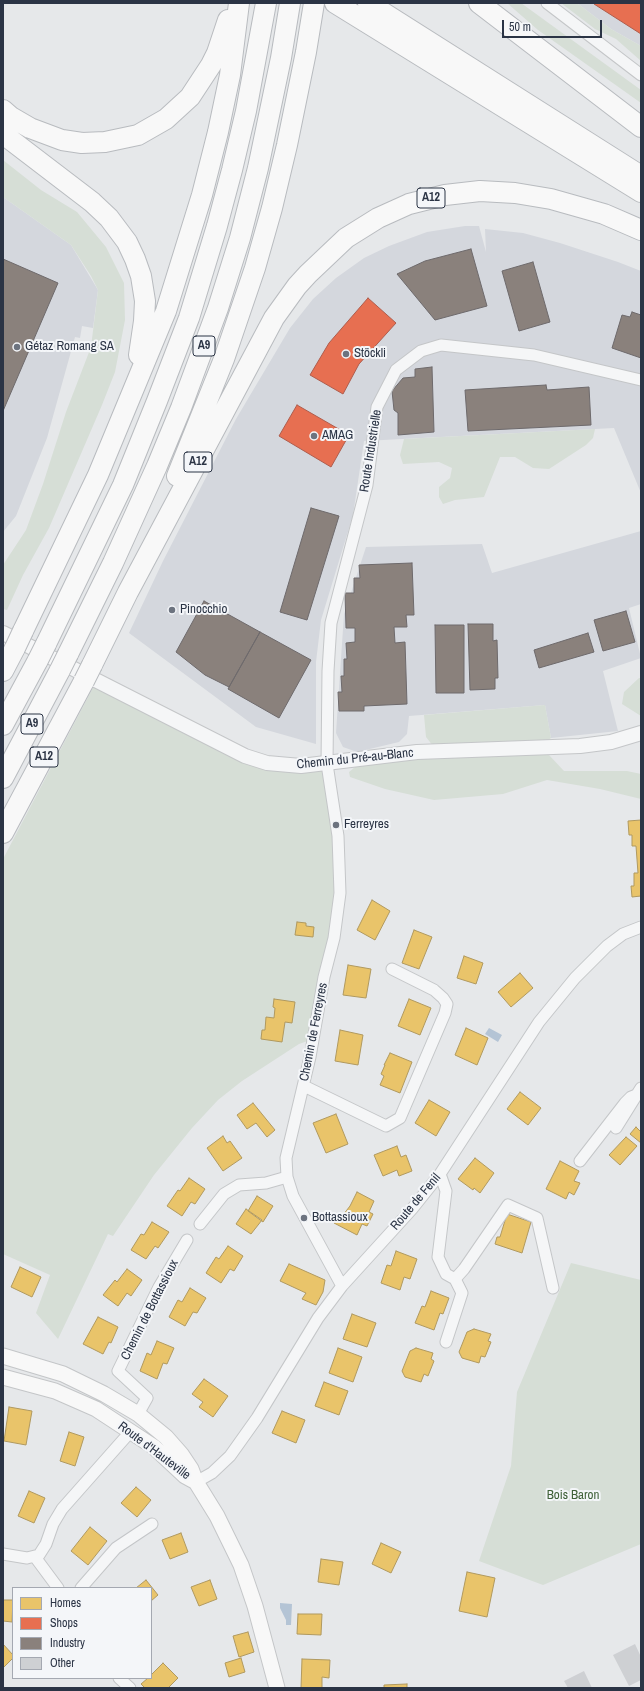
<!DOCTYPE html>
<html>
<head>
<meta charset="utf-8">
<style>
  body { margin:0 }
  #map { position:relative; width:644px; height:1691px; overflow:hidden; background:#e6e8ea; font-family:"Archivo Narrow",sans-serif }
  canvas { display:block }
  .frame { position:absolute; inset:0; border:4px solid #2b3445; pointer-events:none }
  .legend { position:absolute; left:12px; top:1587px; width:140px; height:92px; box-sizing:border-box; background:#f4f6f9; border:1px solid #a4a8b1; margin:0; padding:5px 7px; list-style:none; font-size:12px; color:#2b3445 }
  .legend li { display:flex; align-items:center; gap:8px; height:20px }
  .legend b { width:20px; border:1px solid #a4a8b1 }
  .scale { position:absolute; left:502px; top:20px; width:100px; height:18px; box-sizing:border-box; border:2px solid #2b3445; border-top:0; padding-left:5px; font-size:12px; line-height:14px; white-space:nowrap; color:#2b3445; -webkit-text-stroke:3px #f4f6f9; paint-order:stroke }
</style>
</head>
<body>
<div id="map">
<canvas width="644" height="1691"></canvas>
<div class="frame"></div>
<ul class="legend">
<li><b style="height:11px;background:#e9c46a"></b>Homes</li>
<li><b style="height:11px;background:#e76f51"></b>Shops</li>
<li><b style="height:11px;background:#8a817c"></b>Industry</li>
<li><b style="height:11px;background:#ced0d3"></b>Other</li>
</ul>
<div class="scale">50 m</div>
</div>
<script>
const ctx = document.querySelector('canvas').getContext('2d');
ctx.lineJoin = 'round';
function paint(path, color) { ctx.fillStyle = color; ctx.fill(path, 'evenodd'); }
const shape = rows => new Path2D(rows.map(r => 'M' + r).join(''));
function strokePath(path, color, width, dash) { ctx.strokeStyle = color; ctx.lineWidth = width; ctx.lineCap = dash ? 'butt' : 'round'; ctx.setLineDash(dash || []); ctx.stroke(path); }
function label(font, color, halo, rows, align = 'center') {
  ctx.font = font + ' "Archivo Narrow",sans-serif'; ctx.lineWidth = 4; ctx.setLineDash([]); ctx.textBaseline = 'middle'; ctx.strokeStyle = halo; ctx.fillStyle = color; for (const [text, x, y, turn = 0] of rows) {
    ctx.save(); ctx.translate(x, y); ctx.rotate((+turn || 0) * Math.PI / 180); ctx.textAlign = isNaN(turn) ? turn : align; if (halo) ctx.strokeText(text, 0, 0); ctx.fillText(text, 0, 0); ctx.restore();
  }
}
const built = shape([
  [577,3,641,3,641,46,611,29],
  [3,197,71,245,98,290,93,328,82,326,80,338,75,337,47,438,16,516,3,532],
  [465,226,479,226,486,252,485,229,523,233,560,243,618,262,641,271,641,493,614,428,364,441,353,515,321,620,316,662,316,744,256,727,129,633,163,561,236,419,290,328,313,299,336,278,364,258,389,246,427,232],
  [641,531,641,604,629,608,641,658,603,671,618,731,551,738,545,705,409,716,407,734,399,742,357,752,343,747,336,733,344,614,366,547,482,544,492,573]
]);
const green = shape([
  [507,3,521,3,641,90,641,103,538,30],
  [561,3,577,3,611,29,641,46,641,61,616,39,595,29],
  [3,160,41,190,77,212,106,247,124,283,125,320,115,372,102,405,49,528,23,575,7,610,3,609,3,565,26,530,43,484,66,412,91,347,98,290,91,276,71,245,3,197],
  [595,429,593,438,586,445,549,469,533,468,515,457,500,457,484,497,455,500,443,504,439,497,439,487,450,478,452,468,439,462,403,464,400,455,404,439],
  [639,678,641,678,641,716,622,704,624,692],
  [97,680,245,756,327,764,341,877,313,1039,299,1044,242,1081,218,1100,192,1128,154,1175,113,1236,108,1234,58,1339,36,1313,50,1275,3,1254,3,859],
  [545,705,551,738,538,748,516,749,549,755,564,771,627,771,641,774,641,799,600,789,547,780,503,794,434,800,385,789,350,777,349,772,365,759,437,751,426,737,424,715],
  [571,1263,641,1280,641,1544,543,1585,479,1561,511,1466,517,1392]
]);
const water = shape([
  [489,1028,502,1035,498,1042,485,1034],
  [280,1603,292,1604,291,1625,286,1625,286,1620,280,1608]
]);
const homes = shape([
  [641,820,641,896,632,897,631,886,634,886,634,873,638,873,636,846,632,846,632,835,629,835,628,821,641,820],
  [372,900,390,911,375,940,357,930,372,900],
  [297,922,306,923,306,926,314,927,313,937,295,935,297,922],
  [414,930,432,937,419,969,402,963,414,930],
  [464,956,483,963,476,984,457,978,464,956],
  [348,965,371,969,366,998,343,995,348,965],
  [520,973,533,988,511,1007,498,992,520,973],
  [274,999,295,1002,292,1023,285,1022,282,1042,261,1039,262,1030,265,1030,266,1017,274,1018,275,1008,273,1007,274,999],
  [409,999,431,1008,420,1035,398,1026,409,999],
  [466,1028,488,1038,477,1065,455,1055,466,1028],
  [340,1030,363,1035,358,1065,335,1061,340,1030],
  [390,1053,412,1062,400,1093,380,1085,384,1076,381,1074,385,1065,384,1065,390,1053],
  [520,1092,541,1108,528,1125,507,1109,520,1092],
  [429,1100,450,1112,436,1136,415,1123,429,1100],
  [253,1103,275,1130,267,1137,256,1123,247,1129,237,1115,253,1103],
  [336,1114,348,1144,326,1153,313,1123,336,1114],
  [636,1127,641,1132,641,1143,630,1134,636,1127],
  [223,1136,227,1143,230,1141,242,1158,223,1171,207,1148,223,1136],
  [626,1137,637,1146,620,1165,609,1155,626,1137],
  [397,1146,401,1157,406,1155,412,1171,399,1176,397,1170,383,1176,374,1155,397,1146],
  [475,1158,494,1173,480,1193,474,1188,473,1190,458,1179,475,1158],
  [560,1161,579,1171,574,1181,580,1183,574,1195,569,1192,566,1199,546,1189,560,1161],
  [189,1178,205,1189,195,1204,191,1202,182,1216,167,1206,178,1190,180,1191,189,1178],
  [357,1192,374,1201,369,1212,373,1214,367,1226,362,1224,357,1235,334,1223,339,1214,343,1215,350,1206,357,1192],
  [257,1196,273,1206,263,1222,248,1211,257,1196],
  [246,1209,262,1220,251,1234,236,1224,246,1209],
  [507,1214,531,1222,522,1253,495,1244,497,1237,500,1237,507,1214],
  [152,1222,169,1232,158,1248,155,1246,146,1259,131,1250,141,1234,144,1235,152,1222],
  [228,1246,243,1256,234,1271,230,1269,221,1283,206,1273,216,1257,219,1259,228,1246],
  [396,1251,417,1259,410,1279,404,1277,400,1290,381,1283,387,1265,391,1266,396,1251],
  [289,1264,325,1280,323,1292,316,1305,302,1299,306,1293,280,1281,289,1264],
  [20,1267,41,1277,32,1297,11,1287,20,1267],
  [127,1269,142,1280,131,1296,127,1293,118,1306,103,1295,115,1280,117,1282,127,1269],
  [190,1288,206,1298,197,1313,193,1312,185,1326,169,1317,178,1300,182,1302,190,1288],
  [431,1291,449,1298,443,1314,440,1313,434,1330,415,1323,422,1306,425,1307,431,1291],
  [352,1314,376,1323,367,1347,343,1339,352,1314],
  [98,1317,118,1327,111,1343,109,1342,103,1354,83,1344,98,1317],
  [474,1329,491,1334,488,1341,491,1342,485,1357,481,1356,479,1363,462,1358,459,1352,467,1332,474,1329],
  [157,1341,174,1348,167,1364,163,1363,157,1379,140,1371,147,1353,151,1355,157,1341],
  [338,1348,362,1357,353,1382,329,1373,338,1348],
  [416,1348,433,1353,431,1359,434,1361,428,1376,424,1374,421,1382,405,1377,402,1371,410,1351,416,1348],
  [204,1379,228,1396,213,1417,199,1407,203,1402,192,1394,204,1379],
  [324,1382,348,1391,339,1415,315,1406,324,1382],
  [9,1407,32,1411,26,1445,4,1441,9,1407],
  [282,1411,305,1420,296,1443,272,1433,282,1411],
  [69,1432,84,1437,75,1466,60,1461,69,1432],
  [136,1487,151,1500,137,1517,121,1503,136,1487],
  [29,1491,45,1498,34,1523,18,1516,29,1491],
  [90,1527,107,1541,88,1565,71,1551,90,1527],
  [181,1533,188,1552,170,1559,162,1540,181,1533],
  [381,1543,401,1552,391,1573,372,1564,381,1543],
  [321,1559,343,1562,339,1585,318,1582,321,1559],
  [467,1572,495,1578,487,1617,459,1611,467,1572],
  [146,1580,158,1595,151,1601,151,1588,136,1588,146,1580],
  [210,1580,217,1599,199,1606,191,1587,210,1580],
  [3,1600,13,1600,12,1622,3,1621,3,1600],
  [298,1614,322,1614,321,1635,297,1634,298,1614],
  [248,1632,254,1652,239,1657,233,1636,248,1632],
  [3,1644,13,1655,13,1658,3,1668,3,1644],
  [241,1658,245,1672,229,1677,225,1663,241,1658],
  [302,1659,330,1660,329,1678,322,1677,322,1688,301,1688,302,1659],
  [163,1663,178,1678,168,1688,145,1688,141,1684,148,1678,151,1678,151,1675,163,1663],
  [407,1684,407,1688,384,1688,384,1685,407,1684]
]);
const shops = shape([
  [594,3,641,3,641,34,594,4,594,3],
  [368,298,396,323,359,364,343,394,310,375,329,343,368,298],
  [297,405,349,435,331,467,279,436,297,405]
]);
const industry = shape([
  [471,249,487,306,435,320,397,274,425,261,471,249],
  [3,259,58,283,3,411,3,259],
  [533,262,550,322,519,331,502,271,533,262],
  [632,312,641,315,641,358,612,348,622,315,630,317,632,312],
  [432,367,434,432,398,435,398,413,394,410,392,391,403,378,415,377,415,369,432,367],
  [546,385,547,390,589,387,591,425,468,431,465,390,546,385],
  [311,508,339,516,307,620,280,612,311,508],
  [412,563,414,615,406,615,407,627,394,627,395,643,405,642,407,704,364,706,364,711,339,711,338,692,342,692,341,676,344,676,344,659,347,659,346,643,355,642,355,628,346,628,345,593,354,593,354,578,360,578,359,565,412,563],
  [204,601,260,632,229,687,205,675,176,652,204,601],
  [626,611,635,642,603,651,594,620,626,611],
  [468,624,493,624,493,641,497,640,498,678,495,678,495,689,470,690,468,624],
  [435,625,464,625,464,693,436,693,435,625],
  [260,632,311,660,279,718,228,689,260,632],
  [588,633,594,652,539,668,534,650,588,633]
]);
const building = shape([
  [635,1644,641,1657,641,1680,629,1686,613,1655],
  [584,1671,592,1688,568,1688,564,1681]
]);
const minor = shape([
  [547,3,641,75],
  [304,1086,386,1126,400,1118,445,1013,447,1004,443,998,434,990,392,969],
  [616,1128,641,1088],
  [580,1161,625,1103,631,1097,636,1095],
  [440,1174,446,1191,438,1257,446,1274,455,1279,462,1293,446,1342],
  [200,1224,224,1194,239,1185,266,1183,287,1177],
  [455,1279,464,1269,508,1205,537,1218,553,1288],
  [342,1286,293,1196,287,1177,286,1158,310,1057,324,977,334,938,340,893,338,836,327,764,328,671,331,623,367,485,377,407,396,370,421,351,441,345,534,355,641,380],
  [138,1414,147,1398,118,1371,159,1287,187,1240],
  [196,1482,212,1473,230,1456,257,1418,318,1318,342,1286,412,1209,440,1174,539,1022,575,978,607,946,623,934,641,927],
  [3,1554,27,1558,39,1555,46,1544,53,1524,62,1509,131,1431],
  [35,1557,58,1588],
  [81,1588,116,1548,152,1524],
  [119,1678,130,1688]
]);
const tertiary = shape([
  [3,633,245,756,267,763,301,766,417,752,580,746,611,742,641,733]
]);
const secondary = shape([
  [3,1356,63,1374,104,1394,138,1414,166,1437,181,1454,191,1469,196,1482,217,1516,241,1565,255,1606,277,1688],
  [3,1377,55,1391,96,1409,154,1447,185,1476,196,1482]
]);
const motorway = shape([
  [335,3,641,192],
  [368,3,641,176],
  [479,3,641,127],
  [3,110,11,117,30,128,62,140,82,143,105,142,138,135,166,119,190,97,211,65,217,53,228,20],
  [3,134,92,202,109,218,127,242,135,259,141,276,145,301,144,321,139,355],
  [177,476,224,359,255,268,272,208,287,145,306,52,314,3],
  [23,631,98,475,166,311,202,195,218,132,230,75,239,3],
  [46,644,123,485,157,401,189,318,217,226,232,170,246,111,266,3],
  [68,654,113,563,157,466,181,408,218,308,240,238,258,168,281,58,290,3],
  [92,665,128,592,274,318,297,286,308,274,346,238,378,218,409,204,445,195,480,191,515,193,551,199,604,214,641,230],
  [3,671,15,648],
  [3,725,38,660],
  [3,778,60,670],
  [3,833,84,681]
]);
const motorwayBridge = shape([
  [15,648,23,631],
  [38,660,46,644],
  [60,670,68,654],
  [84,681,92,665]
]);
const markers = [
  [17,347,4,"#6c737f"],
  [346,354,4,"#6c737f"],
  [314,436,4,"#6c737f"],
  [172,610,4,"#6c737f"],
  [336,825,4,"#6c737f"],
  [304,1218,4,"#6c737f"]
];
const shields = [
  [431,198,28],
  [204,346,22],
  [198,462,28],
  [32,724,22],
  [44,757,28]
];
const shieldNames = [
  ["A12",431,198],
  ["A9",204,346],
  ["A12",198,462],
  ["A9",32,724],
  ["A12",44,757]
];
const poiNames = [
  ["Gétaz Romang SA",25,347],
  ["Stöckli",354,354],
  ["AMAG",322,436],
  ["Pinocchio",180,610],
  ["Ferreyres",344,825],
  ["Bottassioux",312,1218]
];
const streetNames = [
  ["Route Industrielle",371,451,-81],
  ["Chemin du Pré-au-Blanc",355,759,-6],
  ["Chemin de Ferreyres",314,1032,-79],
  ["Route de Fenil",416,1202,-50],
  ["Chemin de Bottassioux",150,1310,-63],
  ["Route d'Hauteville",154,1451,37]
];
const parkNames = [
  ["Bois Baron",573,1496]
];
paint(built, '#d4d7dd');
paint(green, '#d6ded6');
paint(water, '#b4c4d5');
paint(homes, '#e9c46a');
strokePath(homes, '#b0995f', 1);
paint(shops, '#e76f51');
strokePath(shops, '#af5d4d', 1);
paint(industry, '#8a817c');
strokePath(industry, '#6e6a6c', 1);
paint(building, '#ced0d3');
strokePath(minor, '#c4c6c8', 13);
strokePath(tertiary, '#c4c6c8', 16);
strokePath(secondary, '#c4c6c8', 17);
strokePath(motorway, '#b8bbbf', 22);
strokePath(minor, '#f5f6f7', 11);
strokePath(tertiary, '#f5f6f7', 14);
strokePath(secondary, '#f8f8f8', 15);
strokePath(motorway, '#f8f8f8', 20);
strokePath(motorwayBridge, '#b8bbbf', 22, []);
strokePath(motorwayBridge, '#f8f8f8', 20);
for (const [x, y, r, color] of markers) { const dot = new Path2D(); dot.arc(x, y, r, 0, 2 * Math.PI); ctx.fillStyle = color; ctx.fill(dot); strokePath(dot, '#f4f6f9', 1.5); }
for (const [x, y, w] of shields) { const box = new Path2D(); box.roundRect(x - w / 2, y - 10, w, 20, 3); ctx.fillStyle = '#f4f6f9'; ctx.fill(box); strokePath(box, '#2b3445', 1); }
label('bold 12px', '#2b3445', null, shieldNames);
label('13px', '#2b3445', '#f4f6f9', poiNames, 'left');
label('13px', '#2b3445', '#f4f6f9', streetNames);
label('13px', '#3f6138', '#f4f6f9', parkNames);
</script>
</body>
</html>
